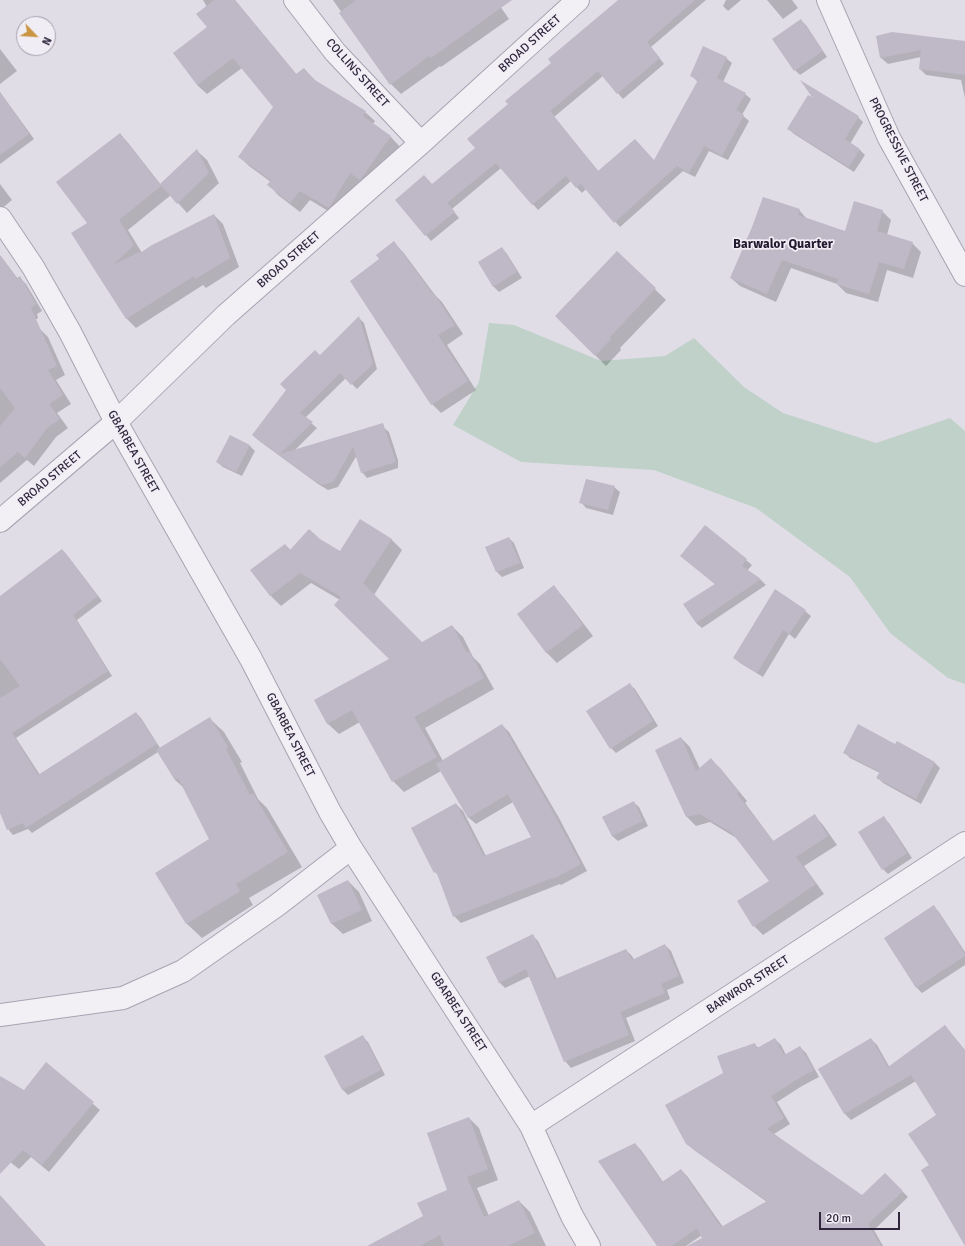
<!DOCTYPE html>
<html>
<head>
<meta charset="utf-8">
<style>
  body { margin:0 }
  #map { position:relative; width:965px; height:1246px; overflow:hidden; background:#e1dde7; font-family:Signika,sans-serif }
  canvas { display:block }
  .north { position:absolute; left:16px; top:16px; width:40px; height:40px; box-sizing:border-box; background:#f0edf5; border:1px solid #a39eab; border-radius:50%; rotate:115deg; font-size:11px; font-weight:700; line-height:16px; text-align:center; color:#30273d }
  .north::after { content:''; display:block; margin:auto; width:14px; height:18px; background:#cb9643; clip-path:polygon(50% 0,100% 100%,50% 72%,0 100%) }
  .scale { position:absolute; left:819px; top:1212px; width:81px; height:18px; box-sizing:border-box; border:2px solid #30273d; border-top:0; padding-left:5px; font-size:12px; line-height:14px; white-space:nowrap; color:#30273d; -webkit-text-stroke:3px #f0edf5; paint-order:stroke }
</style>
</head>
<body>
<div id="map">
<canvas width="965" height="1246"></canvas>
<div class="north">N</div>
<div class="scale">20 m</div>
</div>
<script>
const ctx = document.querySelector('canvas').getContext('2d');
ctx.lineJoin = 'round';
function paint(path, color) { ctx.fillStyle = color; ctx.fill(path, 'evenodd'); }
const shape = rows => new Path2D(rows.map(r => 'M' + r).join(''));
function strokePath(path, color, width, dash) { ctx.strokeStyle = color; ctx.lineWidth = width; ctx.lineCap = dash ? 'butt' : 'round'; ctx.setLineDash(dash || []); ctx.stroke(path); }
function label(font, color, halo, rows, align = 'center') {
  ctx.font = font + ' Signika,sans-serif'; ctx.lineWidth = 3.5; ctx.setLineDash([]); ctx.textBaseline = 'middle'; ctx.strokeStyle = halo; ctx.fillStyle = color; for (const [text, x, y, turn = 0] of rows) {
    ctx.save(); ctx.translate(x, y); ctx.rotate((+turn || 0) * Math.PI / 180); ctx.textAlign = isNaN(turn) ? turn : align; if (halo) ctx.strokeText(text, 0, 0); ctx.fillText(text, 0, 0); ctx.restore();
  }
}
const green = shape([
  [489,323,514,325,601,361,665,356,694,338,744,387,783,413,876,443,950,418,965,431,965,684,948,678,890,633,850,577,756,508,654,470,521,462,453,425,479,382]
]);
const shadow = shape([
  [203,0,235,0,297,75,304,69,316,81,365,112,375,121,373,124,391,137,400,147,370,189,360,181,338,217,310,200,300,212,278,195,269,185,271,182,249,166,240,157,274,107,242,68,207,94,197,85,208,27,207,7],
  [333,0,511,0,500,6,509,19,441,67,440,66,401,94,391,84],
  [619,0,706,0,651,47,664,64,623,99,603,76,554,117,599,172,655,162,698,82,691,75,726,58,732,63,723,82,745,94,751,99,742,115,749,121,728,160,709,151,695,177,683,171,620,227,586,189,582,193,571,181,538,210,501,168,452,209,459,218,431,241,396,200,432,185,476,148,510,104],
  [726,0,741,0,728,11,723,6],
  [767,0,792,0,798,8,783,19],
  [800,20,806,25,827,57,800,75,795,70],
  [877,36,965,42,965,98,961,80,926,75,920,69,921,57,888,64,881,58],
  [0,49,17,71,0,84],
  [804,83,858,117,863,122,850,144,860,150,865,155,854,172,794,134,788,128,815,100],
  [0,92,34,139,0,164],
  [120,134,129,144,161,185,197,151,207,160,219,183,187,213,171,195,128,230,142,253,214,215,223,224,239,267,206,288,203,285,136,328,127,319,73,234,89,223],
  [0,184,12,200,0,210],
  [799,210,808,220,846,232,882,211,891,220,887,235,912,243,921,252,913,278,887,270,878,302,846,293,837,284,791,268,776,302,740,286,731,278],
  [394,243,403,252,435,295,442,302,463,334,447,345,476,390,441,413,432,404,351,281,380,259],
  [502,248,507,254,522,278,499,292,494,287,479,263],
  [617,252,666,300,620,348,621,350,606,366,556,316],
  [0,255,18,279,20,278,26,284,42,311,37,314,38,318,0,346],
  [359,318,364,323,377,369,357,389,346,378,305,418,317,428,294,451,383,427,389,432,398,460,398,468,367,478,362,472,357,455,338,487,328,490,318,484,258,440,253,435,320,356],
  [39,328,48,337,65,375,56,380,71,404,57,413,68,428,56,437,34,466,27,460,0,483,0,371],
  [230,437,250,446,255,451,242,476,223,467,217,462],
  [614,487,620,492,613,515,586,508,581,502],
  [509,538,514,543,524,568,502,577,497,572,487,547],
  [391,539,402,550,374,595,422,643,452,626,463,637,473,657,480,664,494,689,425,728,443,761,502,725,509,732,559,818,587,871,561,885,560,884,461,923,454,916,439,876,435,872,456,804,463,811,486,856,532,838,513,802,476,824,469,818,441,771,404,792,393,781,360,722,339,734,327,723,391,660,340,600,311,583,281,606,270,595,285,545,291,550,320,540,340,552],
  [62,550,67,555,102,601,77,620,112,676,16,738,40,775,136,713,141,718,160,748,209,718,224,732,242,762,240,763,258,799,267,808,302,867,249,898,253,905,202,938,187,924,156,873,210,840,184,788,175,780,158,752,32,833,28,829,13,835,8,829,0,810,0,597],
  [681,556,746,560,752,565,747,571,761,580,766,585,702,628,696,623,716,585],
  [554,587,564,598,593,636,557,663,546,652],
  [775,590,805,611,811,616,795,639,789,634,763,677,740,663,734,658],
  [629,684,635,689,658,726,616,753,611,748],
  [681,738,690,747,700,769,711,760,720,768,747,801,745,803,774,842,815,816,823,825,837,845,804,866,824,894,763,935,754,926,770,881,738,839,710,822,696,826,687,817],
  [897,743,935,763,940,768,921,804,883,783,878,778,880,773,850,758,845,753,896,745],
  [633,802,639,807,648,826,618,841,612,836,603,817],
  [883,818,889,823,912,858,888,874,883,869],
  [348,881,359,892,372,921,343,934,332,924,318,895],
  [934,907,939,912,965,952,965,965,922,993,916,987],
  [532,935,538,941,557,979,626,950,632,956,634,960,665,945,671,951,684,983,667,990,670,999,626,1018,635,1041,571,1068,565,1061,530,976,505,988,499,982],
  [945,1026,965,1050,965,1242,930,1165,938,1115,916,1081,851,1120,845,1114,820,1070,871,1039,877,1045,890,1068],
  [363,1037,368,1042,385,1075,348,1095,343,1090,326,1056],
  [775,1039,781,1045,786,1055,800,1047,806,1053,819,1077,802,1086,777,1102,790,1124,774,1134,862,1197,885,1174,908,1197,874,1230,883,1246,708,1246,702,1235,686,1246,658,1246,635,1144,641,1150,663,1182,681,1170,687,1176,723,1227,767,1202,694,1150,687,1143,724,1074,755,1045,759,1048],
  [46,1064,100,1110,49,1172,31,1157,19,1169,0,1154,0,1077,24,1091],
  [469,1118,479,1128,498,1180,477,1188,489,1216,519,1201,530,1212,546,1246,392,1246,424,1217,449,1191]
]);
const building = shape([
  [214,0,235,0,296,74,304,68,313,79,366,111,363,116,391,136,360,180,350,173,329,208,300,191,290,203,267,185,271,180,238,157,273,107,233,58,197,85,173,53,207,27,196,14],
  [356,0,512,0,431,58,429,56,390,85,339,13],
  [618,0,695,0,647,42,660,58,617,94,598,71,550,111,598,171,635,139,654,160,698,80,690,76,703,46,727,57,717,78,746,93,736,110,744,115,722,156,704,146,689,173,677,166,614,223,581,184,576,188,566,176,532,205,496,163,447,203,455,212,425,236,395,200,424,175,432,184,475,148,467,139,508,104,505,101,551,63,548,59],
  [801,19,823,51,794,71,772,39],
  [892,32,965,41,965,75,919,69,921,50,880,58,876,36],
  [800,80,859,116,845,139,860,149,849,167,787,129,808,95,812,97],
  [0,92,29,134,0,155],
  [120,133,161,186,119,220,134,245,113,265,139,252,140,253,152,245,214,214,230,258,195,279,194,276,126,319,71,233,87,223,56,182],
  [197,149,209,173,177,204,160,184],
  [763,197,800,209,798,215,845,231,854,201,883,210,877,231,913,242,904,269,879,262,869,294,836,284,838,279,782,260,767,294,730,278,752,227],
  [394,241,432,293,433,292,455,325,438,335,468,381,431,405,350,281,379,259,376,255],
  [502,247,517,272,493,287,478,262],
  [617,251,656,288,610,337,611,339,595,356,555,316],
  [0,256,17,278,20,276,36,304,31,308,57,366,48,370,63,395,49,404,60,419,47,428,25,458,18,452,0,467,0,426,15,408,0,388],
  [359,316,373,364,351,385,340,373,300,413,313,422,280,454,383,423,396,462,361,473,353,447,333,482,322,485,312,479,252,435,286,390,280,384,315,350,320,355],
  [230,435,250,445,236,472,216,462],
  [586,479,615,486,608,510,579,503],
  [360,519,392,539,363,583,422,642,452,625,467,653,469,651,484,678,414,717,437,757,392,782,352,710,327,724,314,700,389,659,334,605,341,597,300,573,270,596,250,570,285,544,290,550,309,529,320,539,340,551],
  [705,525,747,559,742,566,761,579,696,623,683,604,715,584,680,556],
  [509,537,520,563,496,572,485,547],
  [62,549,98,596,73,615,108,671,12,733,38,775,136,712,157,744,26,828,23,823,7,830,0,813,0,698,20,686,0,659,0,596],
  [554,585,583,625,546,653,517,614],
  [775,589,806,610,789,634,783,630,757,673,733,658],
  [630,683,653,721,610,749,586,711],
  [210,717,228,747,226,749,250,795,253,793,288,852,236,884,240,891,186,924,155,873,209,839,178,778,175,780,156,750],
  [502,724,552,810,581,864,553,879,552,878,453,917,436,871,434,873,411,828,456,803,484,856,531,837,508,794,468,818,436,764],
  [858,724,895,744,897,741,935,762,916,799,876,778,880,772,843,753],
  [681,737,696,771,711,758,739,792,737,794,773,841,815,814,828,836,796,857,816,884,753,927,737,901,769,881,732,833,700,814,686,817,655,750],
  [634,801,643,821,612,836,602,817],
  [884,816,907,853,882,870,858,832],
  [348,880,362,910,331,924,317,895],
  [934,905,965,954,965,956,916,988,884,938],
  [533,934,555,979,626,949,632,960,665,944,679,976,661,984,665,993,620,1012,629,1035,564,1062,526,969,499,983,486,957],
  [945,1025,965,1051,965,1246,921,1170,929,1165,908,1134,936,1115,911,1075,844,1114,818,1069,871,1038,888,1067],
  [363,1035,381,1070,342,1090,324,1056],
  [775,1038,784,1055,800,1046,814,1070,796,1080,771,1096,784,1118,767,1129,862,1195,885,1173,903,1191,868,1224,881,1246,687,1246,702,1238,697,1228,672,1246,657,1246,598,1161,635,1143,662,1182,681,1169,721,1227,767,1201,686,1144,665,1105,723,1073,717,1056,755,1043,757,1048],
  [46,1062,94,1102,42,1165,23,1150,0,1174,0,1076,24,1090],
  [469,1117,488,1169,467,1177,484,1217,519,1200,535,1233,508,1246,444,1246,440,1235,420,1246,367,1246,423,1216,417,1203,447,1190,427,1133],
  [0,1195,46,1246,0,1246]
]);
const minor = shape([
  [295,0,335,52,421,143],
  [828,0,889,138,965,275],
  [0,218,33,267,70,332,116,422,251,659,330,812,351,848,531,1126,572,1216,589,1246],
  [0,521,116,422,226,315,421,143,578,0],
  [0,1015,123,998,183,971,276,906,351,848],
  [531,1126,965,843]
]);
const streetNames = [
  ["BROAD STREET",530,44,-42],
  ["COLLINS STREET",357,73,48],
  ["PROGRESSIVE STREET",898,150,63],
  ["BROAD STREET",289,260,-41],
  ["GBARBEA STREET",133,452,61],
  ["BROAD STREET",50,479,-40],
  ["GBARBEA STREET",290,735,63],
  ["BARWROR STREET",748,985,-33],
  ["GBARBEA STREET",458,1012,57]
];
const neighbourhoodNames = [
  ["Barwalor Quarter",783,245]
];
paint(green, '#bfd1c8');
paint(shadow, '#0003');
paint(building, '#beb8c7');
strokePath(minor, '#a8a3b1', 24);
strokePath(minor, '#f2f0f5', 22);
label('12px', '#30273d', '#f0edf5', streetNames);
label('bold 13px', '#221a2e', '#f0edf5', neighbourhoodNames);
</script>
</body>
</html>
